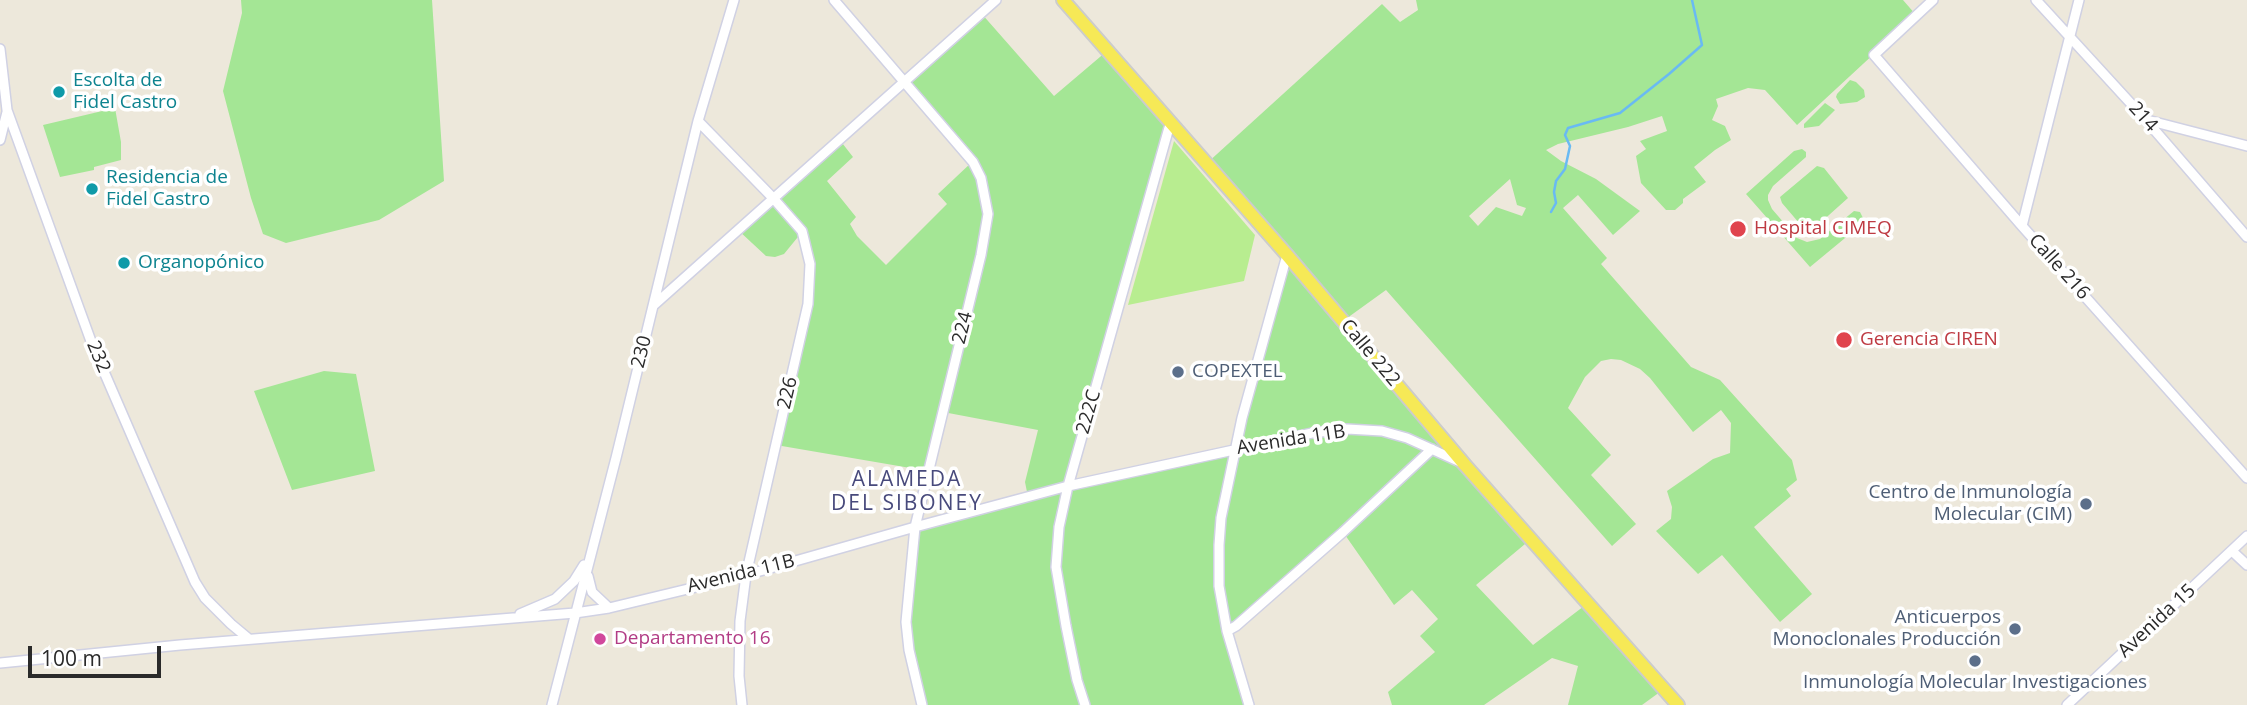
<!DOCTYPE html>
<html>
<head>
<meta charset="utf-8">
<style>
  body { margin:0 }
  #map { position:relative; width:2247px; height:705px; overflow:hidden; background:#ede8db; font-family:"Open Sans",sans-serif }
  canvas { display:block }
  .scale { position:absolute; left:28px; top:646px; width:133px; height:32px; box-sizing:border-box; border:4px solid #2a2a2a; border-top:0; padding-left:9px; font-size:21px; line-height:24px; white-space:nowrap; color:#2a2a2a; -webkit-text-stroke:5px #fff; paint-order:stroke }
</style>
</head>
<body>
<div id="map">
<canvas width="2247" height="705"></canvas>
<div class="scale">100 m</div>
</div>
<script>
const ctx = document.querySelector('canvas').getContext('2d');
ctx.lineJoin = 'round';
function paint(path, color) { ctx.fillStyle = color; ctx.fill(path, 'evenodd'); }
const shape = rows => new Path2D(rows.map(r => 'M' + r).join(''));
function strokePath(path, color, width, dash) { ctx.strokeStyle = color; ctx.lineWidth = width; ctx.lineCap = dash ? 'butt' : 'round'; ctx.setLineDash(dash || []); ctx.stroke(path); }
function label(font, color, halo, rows, align = 'center') {
  ctx.font = font + ' "Open Sans",sans-serif'; ctx.lineWidth = 7; ctx.setLineDash([]); ctx.textBaseline = 'middle'; ctx.strokeStyle = halo; ctx.fillStyle = color; for (const [text, x, y, turn = 0] of rows) {
    ctx.save(); ctx.translate(x, y); ctx.rotate((+turn || 0) * Math.PI / 180); ctx.textAlign = isNaN(turn) ? turn : align; if (halo) ctx.strokeText(text, 0, 0); ctx.fillText(text, 0, 0); ctx.restore();
  }
}
const green = shape([
  [241,0,432,0,444,181,379,220,286,243,263,234,251,198,223,91,242,13],
  [1416,0,1903,0,1916,15,1797,125,1765,90,1748,88,1716,99,1718,106,1712,120,1725,126,1731,140,1715,150,1694,167,1706,182,1683,199,1683,203,1675,210,1666,210,1641,183,1636,156,1646,149,1640,141,1667,131,1662,116,1628,127,1558,144,1546,150,1561,161,1596,179,1640,211,1613,235,1578,195,1563,208,1607,258,1601,264,1691,367,1720,380,1792,460,1797,480,1786,489,1791,496,1754,527,1812,594,1780,622,1722,555,1698,574,1656,531,1671,519,1672,507,1667,491,1713,459,1730,453,1731,423,1721,410,1693,432,1650,378,1640,369,1621,360,1611,359,1601,361,1585,377,1568,408,1611,455,1591,475,1636,524,1612,546,1386,290,1343,321,1531,539,1476,585,1533,645,1588,603,1664,689,1642,705,1568,705,1578,666,1552,658,1484,705,1392,705,1388,692,1435,652,1420,636,1438,619,1412,590,1394,605,1343,532,1227,631,1249,705,922,705,909,650,915,527,1028,497,1025,482,1038,430,943,412,928,471,776,445,808,304,810,264,802,232,784,254,775,257,766,256,738,230,839,139,853,157,827,181,856,217,850,224,857,236,886,265,947,204,938,194,972,162,903,82,981,13,1054,96,1107,51,1170,124,1069,485,1237,448,1287,255,1206,164,1382,4,1400,22,1418,10],
  [1510,179,1517,205,1526,208,1522,216,1496,207,1478,226,1469,216],
  [1850,80,1856,82,1864,90,1865,97,1857,102,1840,104,1836,97,1837,94],
  [1825,103,1835,110,1819,126,1804,128,1804,124],
  [115,108,121,142,121,160,94,167,94,170,60,177,43,125],
  [1802,149,1806,152,1806,157,1773,186,1768,195,1768,200,1772,209,1797,238,1807,242,1820,239,1854,211,1860,212,1864,220,1862,224,1810,267,1746,194,1794,151],
  [1817,166,1824,168,1848,198,1810,232,1805,230,1782,203,1780,197],
  [324,371,356,374,375,471,292,490,254,391]
]);
const pitch = shape([
  [1174,141,1255,235,1244,281,1128,305]
]);
const stream = shape([
  [1551,212,1556,203,1554,192,1556,181,1565,169,1570,146,1565,135,1568,128,1620,113,1669,74,1702,45,1692,0]
]);
const minor = shape([
  [834,0,973,162,981,178,988,214,981,255,915,527,906,622,909,650,922,705],
  [1933,0,1874,55,2022,226,2247,478],
  [2036,0,2145,119,2247,237],
  [0,49,7,110,92,344,195,582,205,598,231,624,249,639],
  [2147,120,2247,146],
  [698,121,773,198,802,231,810,264,808,304,746,575,740,621,739,676,742,705],
  [0,140,7,112],
  [2022,226,2079,0],
  [654,305,996,0],
  [2232,551,2247,565],
  [588,576,592,592,609,608],
  [520,614,555,599,574,581,584,565],
  [1227,631,1236,626,1343,532,1432,449],
  [0,663,180,645,575,613,609,608,746,575,915,527,1068,486,1312,433,1347,429,1382,431,1407,438,1460,462],
  [552,705,616,458,698,121,734,0],
  [1085,705,1077,680,1066,626,1056,567,1059,527,1068,486,1170,124],
  [1249,705,1227,631,1219,586,1219,545,1221,518,1242,418,1287,255],
  [2067,705,2247,536]
]);
const major = shape([
  [1063,0,1287,255,1465,465,1678,705]
]);
const markers = [
  [59,92,7,"#0f9aa8"],
  [92,189,7,"#0f9aa8"],
  [1738,229,9,"#e0444e"],
  [124,263,7,"#0f9aa8"],
  [1844,340,9,"#e0444e"],
  [1178,372,7,"#5c6f8a"],
  [2086,504,7,"#5c6f8a"],
  [2015,629,7,"#5c6f8a"],
  [600,639,7,"#d1479c"],
  [1975,661,7,"#5c6f8a"]
];
const cultureNames = [
  ["Escolta de",73,81],
  ["Fidel Castro",73,103],
  ["Residencia de",106,178],
  ["Fidel Castro",106,200],
  ["Organopónico",138,263]
];
const streetNames = [
  ["214",2143,117,48],
  ["Calle 216",2059,267,48],
  ["224",963,328,-76],
  ["230",642,352,-76],
  ["Calle 222",1370,353,50],
  ["232",98,357,67],
  ["226",788,393,-77],
  ["222C",1089,412,-74],
  ["Avenida 11B",1291,440,-9],
  ["Avenida 11B",741,574,-14],
  ["Avenida 15",2157,621,-43]
];
const healthNames = [
  ["Hospital CIMEQ",1754,229],
  ["Gerencia CIREN",1860,340]
];
const serviceNames = [
  ["COPEXTEL",1192,372,"left"],
  ["Centro de Inmunología",2072,493],
  ["Molecular (CIM)",2072,515],
  ["Anticuerpos",2001,618],
  ["Monoclonales Producción",2001,640],
  ["Inmunología Molecular Investigaciones",1975,683,"center"]
];
const hotelNames = [
  ["Departamento 16",614,639]
];
const neighbourhoodNames = [
  ["ALAMEDA",907,480],
  ["DEL SIBONEY",907,504]
];
paint(green, '#a4e695');
paint(pitch, '#b8ed90');
strokePath(stream, '#69baf3', 2.5);
strokePath(minor, '#d0d1e3', 12);
strokePath(major, '#ccc', 16);
strokePath(minor, '#fff', 9);
strokePath(major, '#f6e956', 12);
for (const [x, y, r, color] of markers) { const dot = new Path2D(); dot.arc(x, y, r, 0, 2 * Math.PI); ctx.fillStyle = color; ctx.fill(dot); strokePath(dot, '#fff', 2.5); }
label('19px', '#0d838f', '#fff', cultureNames, 'left');
label('19px', '#2a2a2a', '#fff', streetNames);
label('19px', '#be3a42', '#fff', healthNames, 'left');
label('19px', '#4e5e75', '#fff', serviceNames, 'right');
label('19px', '#b23c85', '#fff', hotelNames, 'left');
ctx.letterSpacing = '2px';
label('21px', '#484a7c', '#fff', neighbourhoodNames);
ctx.letterSpacing = '0px';
</script>
</body>
</html>
